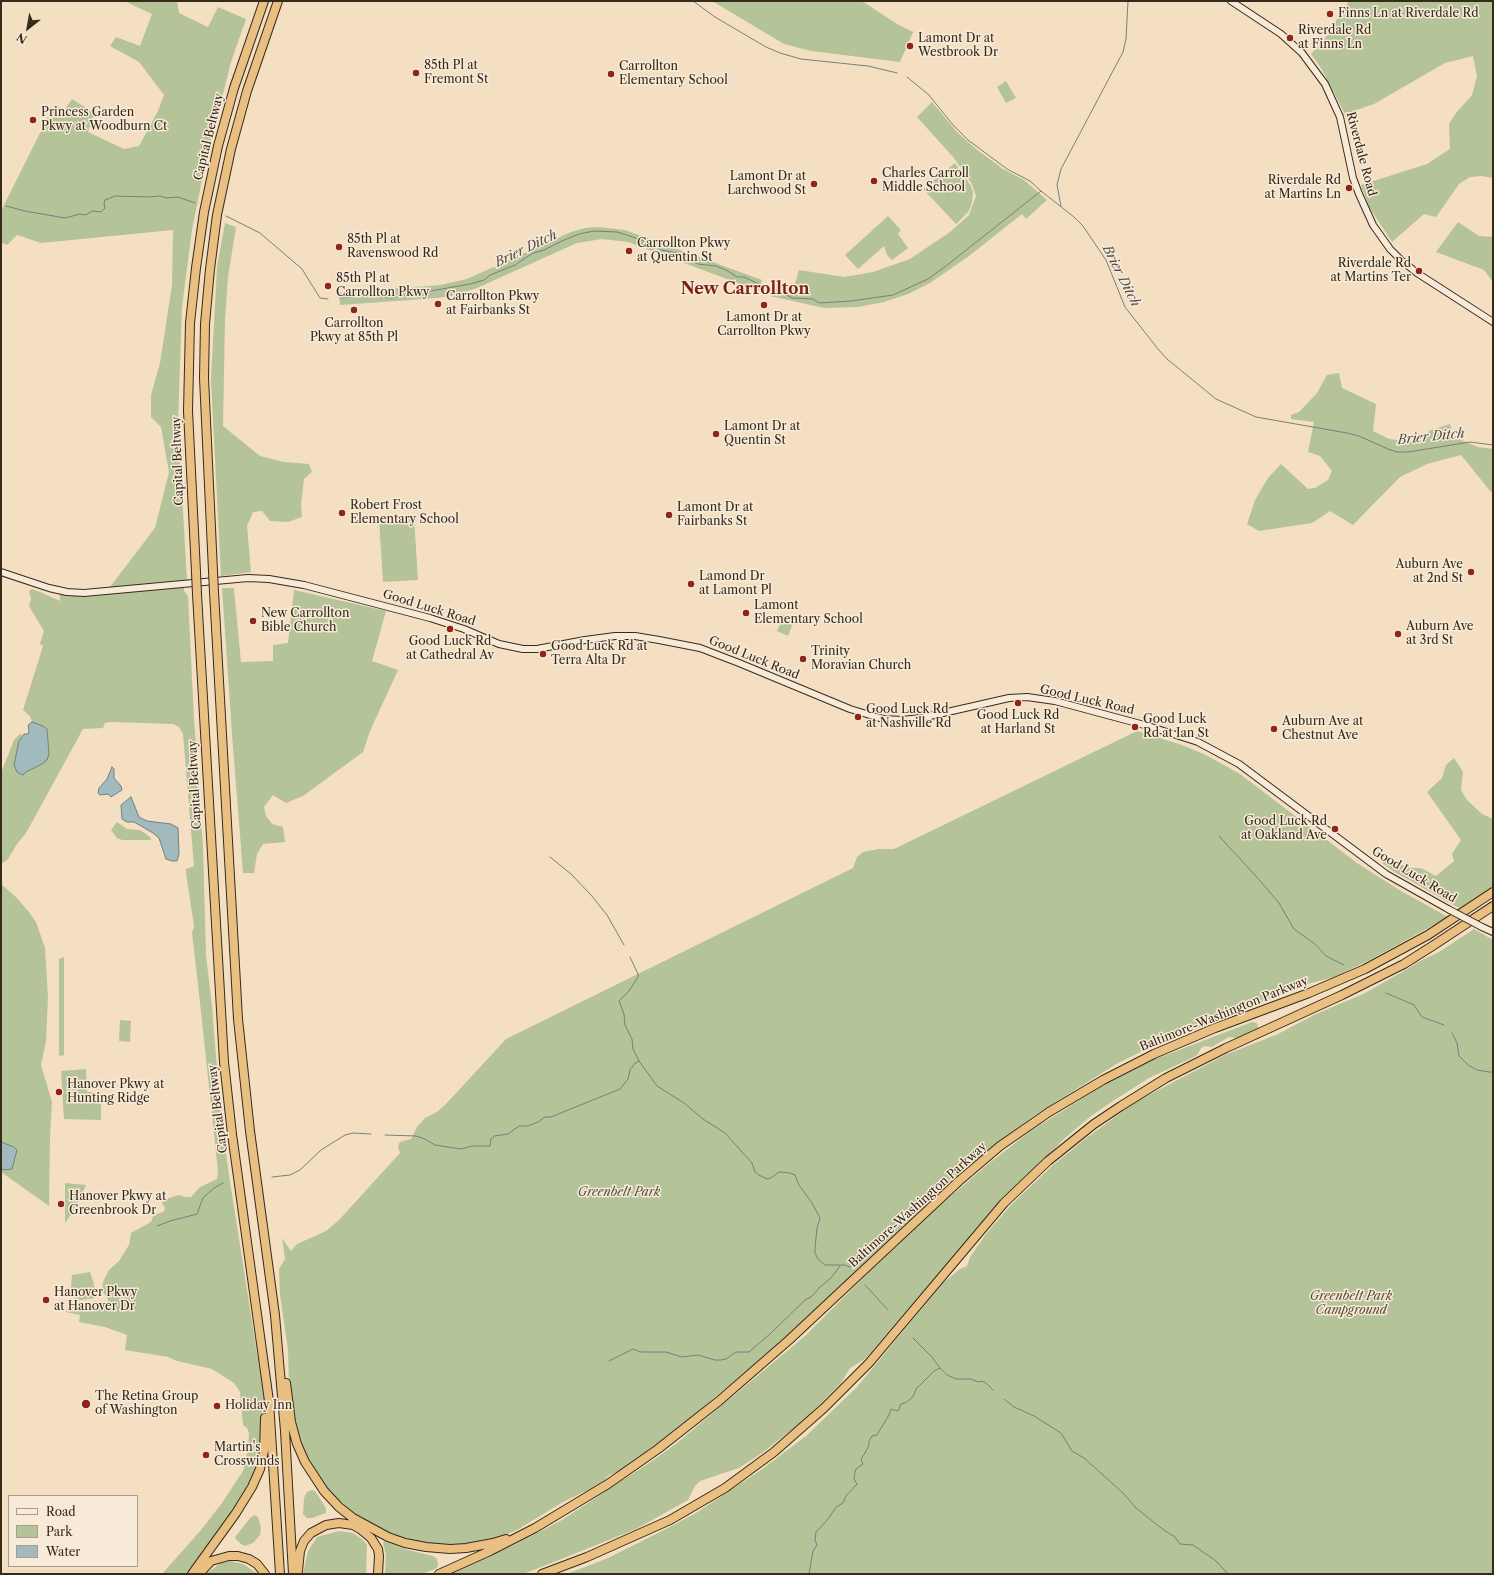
<!DOCTYPE html>
<html>
<head>
<meta charset="utf-8">
<style>
  body { margin:0 }
  #map { position:relative; width:1494px; height:1575px; overflow:hidden; background:#f4dfc3; font-family:"Libre Caslon Text",serif }
  canvas { display:block }
  .frame { position:absolute; inset:0; border:2px solid #362a1b; pointer-events:none }
  .legend { position:absolute; left:8px; top:1495px; width:130px; height:72px; box-sizing:border-box; background:#f8ead8; border:1px solid #aa9d8c; margin:0; padding:5px 7px; list-style:none; font-size:12px; color:#362a1b }
  .legend li { display:flex; align-items:center; gap:8px; height:20px }
  .legend b { width:20px; border:1px solid #aa9d8c }
  .north { position:absolute; left:8px; top:8px; width:40px; height:40px; -webkit-text-stroke:3px #f8ead8; paint-order:stroke; rotate:211deg; font-size:11px; font-weight:700; line-height:16px; text-align:center; color:#362a1b }
  .north::after { content:''; display:block; margin:auto; width:14px; height:18px; background:#362a1b; clip-path:polygon(50% 0,100% 100%,50% 72%,0 100%) }
</style>
</head>
<body>
<div id="map">
<canvas width="1494" height="1575"></canvas>
<div class="frame"></div>
<ul class="legend">
<li><b style="height:5px;background:#f8ead8"></b>Road</li>
<li><b style="height:11px;background:#b5c399"></b>Park</li>
<li><b style="height:11px;background:#a0babe"></b>Water</li>
</ul>
<div class="north">N</div>
</div>
<script>
const ctx = document.querySelector('canvas').getContext('2d');
ctx.lineJoin = 'round';
function paint(path, color) { ctx.fillStyle = color; ctx.fill(path, 'evenodd'); }
const shape = rows => new Path2D(rows.map(r => 'M' + r).join(''));
function strokePath(path, color, width, dash) { ctx.strokeStyle = color; ctx.lineWidth = width; ctx.lineCap = dash ? 'butt' : 'round'; ctx.setLineDash(dash || []); ctx.stroke(path); }
function label(font, color, halo, rows, align = 'center') {
  ctx.font = font + ' "Libre Caslon Text",serif'; ctx.lineWidth = 3; ctx.setLineDash([]); ctx.textBaseline = 'middle'; ctx.strokeStyle = halo; ctx.fillStyle = color; for (const [text, x, y, turn = 0] of rows) {
    ctx.save(); ctx.translate(x, y); ctx.rotate((+turn || 0) * Math.PI / 180); ctx.textAlign = isNaN(turn) ? turn : align; if (halo) ctx.strokeText(text, 0, 0); ctx.fillText(text, 0, 0); ctx.restore();
  }
}
const green = shape([
  [124,1,177,1,179,13,208,27,218,7,246,19,231,62,204,170,192,230,182,307,178,423,187,580,110,587,155,528,169,472,161,427,151,417,151,395,160,363,172,285,173,230,41,243,17,235,7,245,1,242,1,211,54,105,65,109,72,99,94,113,88,132,124,149,139,146,158,111,164,95,139,62,110,46,116,37,140,46,152,14],
  [712,1,862,1,897,24,913,32,900,62,811,51,784,44],
  [1349,1,1493,1,1493,178,1482,176,1470,177,1459,184,1436,217,1424,214,1392,242,1369,207,1361,185,1427,164,1450,149,1449,124,1456,113,1472,95,1477,76,1473,56,1445,63,1374,104,1345,114,1321,68,1311,54,1323,41],
  [1006,81,1016,98,1006,103,997,87],
  [932,102,957,132,976,149,1003,169,1024,180,1047,200,1026,219,1022,214,969,256,930,283,908,294,884,302,858,307,824,308,770,296,773,284,793,290,799,270,844,277,873,272,910,259,950,232,969,215,976,196,972,184,954,158,917,117],
  [955,163,971,186,973,192,972,202,969,211,956,224,923,189],
  [888,216,901,230,898,234,908,248,892,260,887,255,884,246,858,269,845,255],
  [1458,222,1479,236,1493,237,1493,282,1484,270,1436,252],
  [225,223,236,227,228,277,225,320,223,426,260,456,284,462,309,464,312,472,304,479,301,505,302,517,288,522,270,521,262,511,253,512,247,526,251,572,221,576,211,380,217,267],
  [598,227,625,230,762,280,759,291,628,242,602,239,577,243,477,288,452,296,437,298,340,305,339,293,440,285,467,279,571,232,585,228],
  [1339,373,1342,388,1376,404,1373,431,1389,439,1413,442,1431,430,1450,424,1454,437,1478,447,1493,449,1493,490,1491,492,1461,455,1427,464,1400,477,1353,525,1330,511,1312,523,1259,531,1247,524,1255,500,1268,478,1281,464,1308,489,1315,488,1328,480,1332,471,1320,456,1308,452,1314,422,1291,419,1291,415,1299,412,1317,393,1327,375],
  [414,517,418,580,383,582,379,520],
  [184,585,184,591,188,596,194,719,203,847,206,955,212,1006,220,1106,229,1175,265,1405,266,1425,256,1478,191,1574,162,1574,201,1530,222,1503,243,1471,245,1464,245,1460,248,1451,249,1433,247,1428,243,1425,240,1392,234,1383,212,1369,177,1361,168,1357,125,1350,127,1335,105,1327,79,1322,80,1315,66,1312,67,1308,83,1304,107,1309,108,1307,108,1300,102,1290,103,1282,109,1270,119,1261,129,1245,131,1233,151,1222,154,1214,161,1213,164,1211,165,1208,162,1203,166,1199,179,1195,185,1197,191,1197,200,1187,217,1179,218,1171,197,975,192,933,194,926,186,873,186,869,194,866,183,734,179,727,173,724,110,722,105,723,103,728,83,729,26,833,17,844,8,859,3,863,1,863,1,773,14,740,20,734,22,735,19,741,23,775,26,772,42,764,49,754,47,729,43,726,32,722,30,716,23,710,43,646,40,644,44,631,29,606,31,598,29,591,32,589,40,592,60,601,59,590,67,592],
  [222,588,234,588,241,662,273,661,273,645,288,643,294,590,386,611,372,661,398,670,370,731,363,752,303,796,286,803,273,795,264,807,266,816,272,824,283,827,285,842,263,844,257,854,254,873,243,873,232,734],
  [781,614,786,616,783,622,784,623,787,616,793,618,791,622,793,623,788,636,777,631,782,620,777,618,778,615,780,616],
  [1137,731,1182,745,1206,755,1240,774,1357,863,1401,891,1448,917,1370,960,1334,977,1300,986,1292,992,1269,999,1151,1047,1118,1063,1035,1115,1005,1137,929,1202,791,1333,683,1424,625,1468,608,1476,603,1481,588,1490,563,1502,517,1530,494,1540,466,1544,450,1545,418,1542,383,1531,355,1514,326,1488,307,1461,292,1419,289,1385,288,1350,280,1295,279,1269,285,1259,282,1238,291,1251,297,1244,326,1231,339,1220,400,1153,398,1147,399,1143,403,1141,411,1139,417,1127,425,1118,437,1112,446,1104,506,1039,853,868,857,857,863,852,879,849,894,849],
  [1454,758,1463,772,1461,790,1467,800,1482,814,1493,819,1493,886,1459,908,1393,871,1382,863,1385,860,1411,868,1421,868,1436,876,1454,861,1452,854,1461,840,1427,792,1442,778,1446,765],
  [117,822,127,829,140,830,150,837,151,840,122,840,117,838,111,830],
  [1,884,17,898,28,911,36,922,45,948,48,997,46,1041,41,1065,52,1102,50,1138,49,1206,1,1172],
  [1474,929,1493,940,1493,1574,567,1574,608,1558,662,1531,696,1513,761,1470,806,1436,857,1387,944,1282,960,1269,967,1266,970,1257,986,1234,1011,1205,1052,1166,1085,1139,1130,1106,1145,1097,1225,1055,1278,1034,1314,1015,1365,993,1409,968,1418,962,1439,952],
  [64,957,64,1055,61,1056,59,1055,59,959],
  [120,1020,131,1021,130,1042,119,1041],
  [1252,1022,1257,1023,1258,1027,1257,1030,1237,1038,1229,1037,1212,1047,1205,1046,1201,1048,1198,1054,1194,1057,1149,1078,1116,1099,1091,1116,1065,1138,1000,1202,865,1359,850,1368,841,1383,804,1420,762,1453,739,1468,700,1481,695,1486,688,1500,636,1529,554,1562,523,1574,452,1574,514,1545,562,1520,655,1459,677,1443,805,1336,864,1277,943,1203,987,1165,1032,1130,1099,1088,1153,1060],
  [86,1069,87,1092,101,1092,101,1120,64,1119,61,1071],
  [65,1183,86,1185,76,1207,65,1223],
  [90,1272,94,1284,95,1298,75,1301,71,1289,72,1275],
  [312,1490,315,1491,326,1508,326,1513,312,1518,307,1518,303,1514,304,1498,307,1492],
  [255,1515,258,1517,261,1527,260,1535,253,1543,245,1546,241,1544,235,1538,236,1536,250,1518],
  [339,1531,353,1533,363,1540,367,1545,366,1574,303,1574,308,1551,317,1537],
  [384,1541,408,1550,433,1556,437,1559,438,1565,437,1568,422,1574,385,1574,386,1555,383,1543],
  [230,1561,243,1564,258,1574,206,1574,219,1564]
]);
const water = shape([
  [32,722,43,726,47,729,49,754,47,760,42,764,26,772,23,775,17,772,14,765,19,741,24,734,28,734,29,730,28,725,32,722],
  [112,767,114,769,114,778,121,786,122,790,111,797,108,794,100,795,98,793,99,788,107,779,112,767],
  [131,797,139,817,147,821,171,824,178,828,179,854,177,861,172,861,166,859,159,838,153,833,134,822,127,822,122,819,121,805,131,797],
  [1,1142,14,1147,17,1150,12,1169,4,1170,1,1168,1,1142]
]);
const stream = shape([
  [693,1,715,17,766,47,780,53,801,59,868,66,897,73],
  [907,77,929,95,953,125,968,140,1007,169,1030,181,1041,191],
  [6,206,25,211,65,218,80,214,86,215,92,211,101,212,105,208,104,203,105,200,115,196,148,197,160,196,166,198,178,197,195,203],
  [1061,206,1057,185,1061,169,1123,52,1126,39,1128,1],
  [226,216,260,233,302,269,320,298,328,299],
  [772,290,778,290,792,298,813,299,819,303,851,301,893,295,928,279,946,266,1041,191,1074,217,1083,226,1106,260,1125,307,1158,349,1167,359,1216,399,1256,417,1347,433,1359,436,1388,449,1397,452,1408,452,1470,442,1493,445],
  [340,298,372,295,391,298,470,284,484,280,490,275,515,265,533,253,544,250,562,241,579,234,594,231,617,232,624,234,650,243,662,250,681,254,698,264,716,266,728,271,737,277,744,277,761,285],
  [1219,836,1255,875,1279,903,1294,929,1315,944,1326,956,1344,965],
  [550,857,571,874,591,895,607,915,624,945],
  [630,957,638,974,638,977,629,991,619,1001,624,1014,625,1025,632,1039,633,1049,639,1061],
  [1386,993,1414,1005,1422,1017,1444,1025],
  [1452,1033,1457,1043,1459,1056,1468,1065,1477,1070,1489,1072,1493,1072],
  [385,1135,416,1136,425,1139,435,1145,461,1149,472,1146,490,1146,491,1139,494,1136,508,1134,519,1126,528,1126,538,1122,545,1117,551,1117,620,1089,628,1079,630,1070,635,1063,639,1061,657,1086,684,1103,703,1119,725,1133,752,1163,755,1172,759,1175,767,1179,771,1178,779,1172,790,1173,795,1175,799,1185,812,1203,820,1218,817,1228,815,1248,815,1253,818,1259,825,1265,845,1265,850,1267],
  [272,1177,290,1175,300,1170,321,1150,345,1135,353,1133,371,1134],
  [157,1226,170,1221,197,1214,203,1198,214,1188,223,1183],
  [865,1285,888,1310],
  [913,1338,932,1357,940,1368,947,1375,956,1379,971,1379,978,1382,982,1381,986,1383,993,1390],
  [609,1361,633,1349,641,1352,666,1352,682,1357,698,1355,715,1360,721,1360,726,1359,736,1352,749,1352,771,1333,805,1300,811,1297,820,1287,831,1278,840,1266],
  [1004,1399,1014,1407,1034,1416,1061,1433,1072,1451,1084,1458,1102,1474,1123,1493,1136,1508,1165,1531,1175,1537,1180,1544,1193,1545,1216,1561,1228,1574],
  [809,1574,813,1551,817,1545,815,1540,816,1532,828,1519,836,1507,843,1503,846,1496,857,1484,854,1479,855,1472,856,1469,863,1464,861,1459,865,1453,869,1445,869,1441,872,1436,877,1435,889,1415,891,1409,898,1411,901,1404,905,1403,913,1397,916,1389,934,1371,940,1368]
]);
const secondary = shape([
  [1231,1,1281,34,1302,53,1325,84,1340,117,1353,178,1359,194,1373,225,1390,249,1401,260,1417,273,1493,322],
  [1,572,49,588,67,592,84,593,248,578,269,579,304,585,430,618,464,629,499,644,523,649,537,649,585,640,615,636,635,636,659,640,700,648,739,663,850,709,883,719,902,720,921,718,1009,698,1027,697,1055,701,1148,726,1198,742,1239,764,1386,874,1448,909],
  [1482,927,1493,932]
]);
const motorway = shape([
  [213,571,204,378,205,324,210,269,217,215,231,149,247,91,278,1],
  [196,572,188,411,190,323,196,268,204,212,218,146,234,88,264,1],
  [214,592,238,1019,250,1131,275,1315,285,1431,293,1574],
  [197,594,224,1062,232,1134,269,1401,280,1574],
  [286,1383,291,1422,297,1444,305,1462,324,1491,339,1507,353,1518,388,1537,405,1543,426,1547,450,1549,466,1548,493,1543,506,1539],
  [298,1571,300,1551,304,1541,311,1533,326,1525,339,1523,353,1525,360,1529,371,1538,378,1549,379,1556,378,1574],
  [192,1574,236,1513,252,1487,260,1469,264,1451,265,1418],
  [199,1574,211,1561,229,1556,238,1556,249,1559,257,1564,265,1574],
  [439,1574,490,1551,535,1528,608,1484,658,1449,719,1401,789,1340,959,1181,1000,1146,1049,1112,1103,1080,1154,1054,1215,1028,1309,993,1365,969,1428,935,1493,892],
  [542,1574,587,1557,670,1520,725,1488,774,1452,824,1408,869,1363,1004,1203,1048,1161,1094,1124,1121,1106,1166,1078,1226,1048,1342,995,1404,964,1434,945,1493,906]
]);
const secondaryBridge = shape([
  [1448,909,1482,927]
]);
const motorwayBridge = shape([
  [213,571,214,592],
  [196,572,197,594]
]);
const markers = [
  [1330,14,4,"#8f2418"],
  [1290,38,4,"#8f2418"],
  [910,46,4,"#8f2418"],
  [416,73,4,"#8f2418"],
  [611,74,4,"#8f2418"],
  [33,120,4,"#8f2418"],
  [874,181,4,"#8f2418"],
  [814,184,4,"#8f2418"],
  [1349,188,4,"#8f2418"],
  [339,247,4,"#8f2418"],
  [629,251,4,"#8f2418"],
  [1419,271,4,"#8f2418"],
  [328,286,4,"#8f2418"],
  [438,304,4,"#8f2418"],
  [764,305,4,"#8f2418"],
  [354,310,4,"#8f2418"],
  [716,434,4,"#8f2418"],
  [342,513,4,"#8f2418"],
  [669,515,4,"#8f2418"],
  [1471,572,4,"#8f2418"],
  [691,584,4,"#8f2418"],
  [746,613,4,"#8f2418"],
  [253,621,4,"#8f2418"],
  [450,629,4,"#8f2418"],
  [1398,634,4,"#8f2418"],
  [543,654,4,"#8f2418"],
  [803,659,4,"#8f2418"],
  [1018,703,4,"#8f2418"],
  [858,717,4,"#8f2418"],
  [1135,727,4,"#8f2418"],
  [1274,729,4,"#8f2418"],
  [1335,829,4,"#8f2418"],
  [59,1092,4,"#8f2418"],
  [61,1204,4,"#8f2418"],
  [46,1300,4,"#8f2418"],
  [86,1404,5,"#8f2418"],
  [217,1406,4,"#8f2418"],
  [206,1455,4,"#8f2418"]
];
const poiNames = [
  ["Finns Ln at Riverdale Rd",1338,14],
  ["Riverdale Rd",1298,31],
  ["at Finns Ln",1298,45],
  ["Lamont Dr at",918,39],
  ["Westbrook Dr",918,53],
  ["85th Pl at",424,66],
  ["Fremont St",424,80],
  ["Carrollton",619,67],
  ["Elementary School",619,81],
  ["Princess Garden",41,113],
  ["Pkwy at Woodburn Ct",41,127],
  ["Charles Carroll",882,174],
  ["Middle School",882,188],
  ["Lamont Dr at",806,177,"right"],
  ["Larchwood St",806,191,"right"],
  ["Riverdale Rd",1341,181,"right"],
  ["at Martins Ln",1341,195,"right"],
  ["85th Pl at",347,240],
  ["Ravenswood Rd",347,254],
  ["Carrollton Pkwy",637,244],
  ["at Quentin St",637,258],
  ["Riverdale Rd",1411,264,"right"],
  ["at Martins Ter",1411,278,"right"],
  ["85th Pl at",336,279],
  ["Carrollton Pkwy",336,293],
  ["Carrollton Pkwy",446,297],
  ["at Fairbanks St",446,311],
  ["Lamont Dr at",764,318,"center"],
  ["Carrollton Pkwy",764,332,"center"],
  ["Carrollton",354,324,"center"],
  ["Pkwy at 85th Pl",354,338,"center"],
  ["Lamont Dr at",724,427],
  ["Quentin St",724,441],
  ["Robert Frost",350,506],
  ["Elementary School",350,520],
  ["Lamont Dr at",677,508],
  ["Fairbanks St",677,522],
  ["Auburn Ave",1463,565,"right"],
  ["at 2nd St",1463,579,"right"],
  ["Lamond Dr",699,577],
  ["at Lamont Pl",699,591],
  ["Lamont",754,606],
  ["Elementary School",754,620],
  ["New Carrollton",261,614],
  ["Bible Church",261,628],
  ["Auburn Ave",1406,627],
  ["at 3rd St",1406,641],
  ["Good Luck Rd",450,642,"center"],
  ["at Cathedral Av",450,656,"center"],
  ["Good Luck Rd at",551,647],
  ["Terra Alta Dr",551,661],
  ["Trinity",811,652],
  ["Moravian Church",811,666],
  ["Good Luck Rd",866,710],
  ["at Nashville Rd",866,724],
  ["Good Luck Rd",1018,716,"center"],
  ["at Harland St",1018,730,"center"],
  ["Good Luck",1143,720],
  ["Rd at Ian St",1143,734],
  ["Auburn Ave at",1282,722],
  ["Chestnut Ave",1282,736],
  ["Good Luck Rd",1327,822,"right"],
  ["at Oakland Ave",1327,836,"right"],
  ["Hanover Pkwy at",67,1085],
  ["Hunting Ridge",67,1099],
  ["Hanover Pkwy at",69,1197],
  ["Greenbrook Dr",69,1211],
  ["Hanover Pkwy",54,1293],
  ["at Hanover Dr",54,1307],
  ["The Retina Group",95,1397],
  ["of Washington",95,1411],
  ["Holiday Inn",225,1406],
  ["Martin's",214,1448],
  ["Crosswinds",214,1462]
];
const streetNames = [
  ["Capital Beltway",209,137,-76],
  ["Riverdale Road",1361,154,75],
  ["Capital Beltway",178,461,-92],
  ["Good Luck Road",429,608,17],
  ["Good Luck Road",754,658,22],
  ["Good Luck Road",1087,700,13],
  ["Capital Beltway",195,785,-93],
  ["Good Luck Road",1414,875,31],
  ["Baltimore-Washington Parkway",1224,1014,-22],
  ["Capital Beltway",218,1109,-97],
  ["Baltimore-Washington Parkway",918,1205,-42]
];
const parkNames = [
  ["Greenbelt Park",619,1193],
  ["Greenbelt Park",1351,1297],
  ["Campground",1351,1311]
];
const waterNames = [
  ["Brier Ditch",526,249,-26],
  ["Brier Ditch",1121,276,63],
  ["Brier Ditch",1431,437,-6]
];
const districtNames = [
  ["New Carrollton",745,289]
];
paint(green, '#b5c399');
paint(water, '#a0babe');
strokePath(water, '#76807d', 1);
strokePath(stream, '#76807d', 1);
strokePath(secondary, '#362a1b', 8);
strokePath(motorway, '#362a1b', 10);
strokePath(secondary, '#f8ead8', 6);
strokePath(motorway, '#eac082', 8);
strokePath(secondaryBridge, '#362a1b', 8, []);
strokePath(motorwayBridge, '#362a1b', 10, []);
strokePath(secondaryBridge, '#f8ead8', 6);
strokePath(motorwayBridge, '#eac082', 8);
for (const [x, y, r, color] of markers) { const dot = new Path2D(); dot.arc(x, y, r, 0, 2 * Math.PI); ctx.fillStyle = color; ctx.fill(dot); strokePath(dot, '#f8ead8', 1.5); }
label('12px', '#362a1b', '#f8ead8', poiNames, 'left');
label('12px', '#362a1b', '#f8ead8', streetNames);
label('italic 12px', '#56503a', '#f8ead8', parkNames);
label('italic 13px', '#504e44', '#f8ead8', waterNames);
label('bold 16px', '#7a1f14', '#f8ead8', districtNames);
</script>
</body>
</html>
